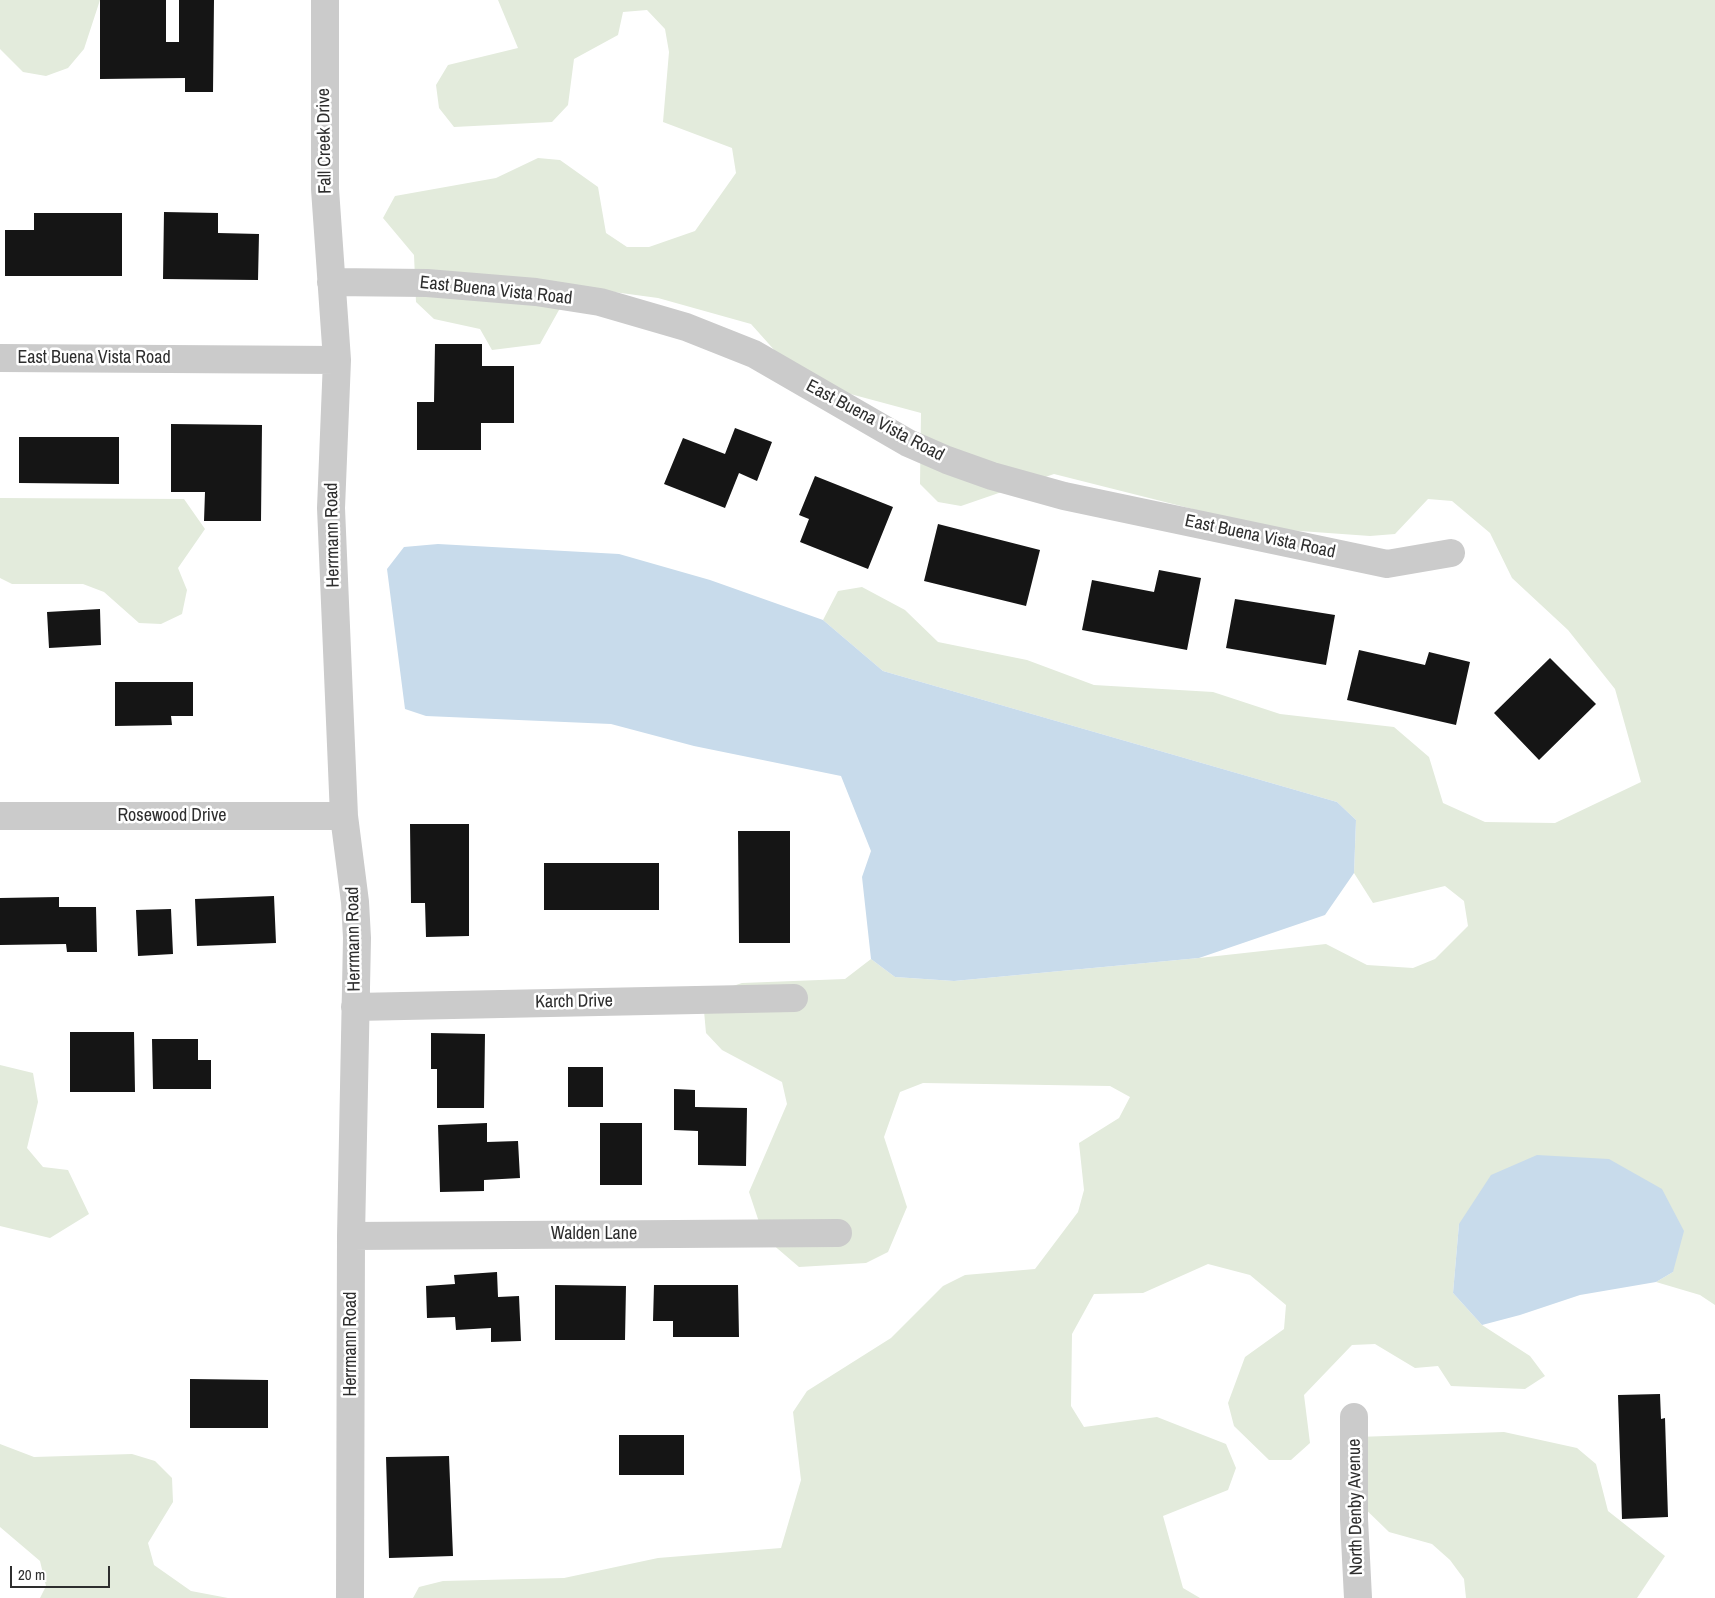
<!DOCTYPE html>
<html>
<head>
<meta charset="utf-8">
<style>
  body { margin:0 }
  #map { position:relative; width:1715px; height:1598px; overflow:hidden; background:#fff; font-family:"Archivo Narrow",sans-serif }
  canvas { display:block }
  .scale { position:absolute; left:10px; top:1566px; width:100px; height:22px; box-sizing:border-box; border:2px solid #2e2e2e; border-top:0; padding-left:6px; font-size:15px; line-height:18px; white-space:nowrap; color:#2e2e2e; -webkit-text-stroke:4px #fff; paint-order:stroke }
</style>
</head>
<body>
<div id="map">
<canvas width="1715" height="1598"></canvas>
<div class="scale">20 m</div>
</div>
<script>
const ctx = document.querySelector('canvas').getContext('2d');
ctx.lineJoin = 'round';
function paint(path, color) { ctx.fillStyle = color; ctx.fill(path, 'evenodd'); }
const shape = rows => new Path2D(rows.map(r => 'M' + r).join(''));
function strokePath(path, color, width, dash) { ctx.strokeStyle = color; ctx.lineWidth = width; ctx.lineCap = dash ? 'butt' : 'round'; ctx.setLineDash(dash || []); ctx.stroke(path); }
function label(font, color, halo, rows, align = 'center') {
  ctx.font = font + ' "Archivo Narrow",sans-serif'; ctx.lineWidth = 5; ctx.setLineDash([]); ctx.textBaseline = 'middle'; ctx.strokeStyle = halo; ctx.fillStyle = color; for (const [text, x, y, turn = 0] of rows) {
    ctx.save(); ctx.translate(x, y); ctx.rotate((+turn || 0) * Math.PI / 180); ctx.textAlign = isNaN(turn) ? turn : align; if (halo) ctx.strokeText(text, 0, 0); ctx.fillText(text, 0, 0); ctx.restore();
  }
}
const green = shape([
  [0,0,100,0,84,49,68,68,46,76,23,72,0,49],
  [498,0,1715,0,1715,1305,1700,1295,1656,1282,1673,1272,1459,1224,1453,1293,1482,1325,1530,1356,1545,1376,1525,1389,1451,1386,1438,1366,1415,1368,1375,1344,1352,1345,1304,1395,1310,1443,1291,1460,1269,1460,1234,1426,1228,1403,1245,1357,1284,1329,1286,1305,1250,1275,1208,1264,1143,1293,1094,1294,1072,1334,1071,1406,1084,1427,1157,1417,1226,1444,1236,1468,1228,1490,1163,1516,1183,1588,1200,1598,413,1598,419,1587,443,1581,564,1578,658,1558,781,1548,801,1480,793,1412,807,1391,891,1338,943,1286,965,1275,1035,1269,1078,1212,1084,1190,1079,1143,1119,1118,1130,1097,1110,1086,923,1083,900,1092,884,1137,907,1207,888,1252,866,1263,799,1267,764,1237,749,1192,787,1104,782,1082,722,1050,706,1033,704,1011,718,991,742,983,845,979,871,959,895,977,954,981,1199,958,1326,944,1367,965,1413,968,1435,959,1468,926,1464,901,1445,886,1373,903,1354,873,1356,820,1337,802,883,671,823,620,838,591,862,587,905,610,938,642,1027,660,1094,685,1213,692,1280,714,1394,727,1429,757,1443,803,1485,822,1555,823,1641,782,1615,689,1568,630,1512,578,1490,533,1452,501,1428,499,1395,534,1370,536,1272,529,1054,474,961,506,938,502,920,484,921,413,802,381,751,324,658,298,584,288,564,301,540,344,492,350,480,329,434,319,416,302,414,255,383,218,395,196,496,178,538,158,560,160,598,187,606,233,627,247,649,247,695,231,736,173,732,148,663,122,669,52,665,29,647,10,623,12,618,35,574,59,568,105,552,122,454,127,439,108,436,85,448,65,518,48],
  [0,498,184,499,205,529,178,568,187,590,182,614,161,624,139,623,104,592,83,584,12,584,0,578],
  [0,1065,33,1073,38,1102,27,1148,43,1167,68,1170,89,1214,50,1238,0,1226],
  [1504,1432,1577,1448,1596,1464,1608,1511,1665,1556,1637,1598,1466,1598,1464,1579,1450,1560,1432,1544,1389,1532,1356,1500,1340,1456,1357,1437],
  [0,1444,34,1457,132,1454,155,1461,172,1478,173,1502,148,1543,154,1565,191,1591,228,1598,40,1598,46,1586,40,1561,0,1527]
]);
const water = shape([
  [438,544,619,554,710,580,823,620,883,671,1337,802,1356,820,1354,873,1325,915,1199,958,954,981,895,977,871,959,862,877,871,851,841,776,694,746,611,724,426,716,405,709,387,569,404,547],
  [1537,1155,1609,1159,1662,1189,1684,1231,1673,1272,1656,1282,1580,1295,1520,1315,1482,1325,1453,1293,1459,1224,1491,1175]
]);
const building = shape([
  [100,0,166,0,166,42,179,42,179,0,214,0,213,92,185,92,185,78,100,79],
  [164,212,218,213,218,233,259,234,258,280,163,279],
  [34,213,122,213,122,276,5,276,5,230,34,230],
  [435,344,482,344,482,366,514,366,514,423,481,423,481,450,417,450,417,402,434,402],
  [171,424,262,425,261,521,204,521,205,492,171,492],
  [735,428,772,442,757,481,739,473,725,508,664,484,683,438,725,454],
  [19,437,119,437,119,484,19,483],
  [815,476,893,507,868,569,800,542,809,519,799,515],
  [938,524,1040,550,1026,606,924,581],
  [1159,570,1201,578,1187,650,1082,630,1092,580,1154,592],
  [1235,599,1335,615,1326,665,1226,648],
  [100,609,101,645,49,648,47,612],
  [1359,650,1425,665,1429,652,1470,662,1456,725,1347,700],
  [1550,658,1596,704,1539,760,1494,713],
  [115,682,193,682,193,716,171,716,172,725,115,726],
  [410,824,469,824,469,936,426,937,425,903,411,903],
  [738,831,790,831,790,943,739,943],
  [544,863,659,863,659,910,544,910],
  [274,896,276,943,197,946,195,899],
  [59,897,59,907,96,907,97,952,67,952,66,944,0,945,0,898],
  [171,909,173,954,138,956,136,910],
  [70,1032,134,1032,135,1092,70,1092],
  [431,1033,485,1034,484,1108,437,1108,437,1069,431,1069],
  [152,1039,198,1039,198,1060,211,1060,211,1089,153,1089],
  [568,1067,603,1067,603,1107,568,1107],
  [674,1089,695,1090,695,1107,747,1108,746,1166,698,1165,698,1131,674,1130],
  [487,1123,487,1142,518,1141,520,1178,484,1180,484,1191,440,1192,438,1125],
  [600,1123,642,1123,642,1185,600,1185],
  [497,1272,498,1297,519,1296,521,1341,491,1342,491,1328,456,1330,455,1317,427,1318,426,1286,455,1284,454,1275],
  [555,1285,626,1286,625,1340,555,1340],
  [654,1285,738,1285,739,1337,673,1337,673,1321,653,1321],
  [190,1379,268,1380,268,1428,190,1428],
  [1660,1394,1661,1419,1665,1418,1668,1517,1622,1519,1618,1395],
  [619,1435,684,1435,684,1475,619,1475],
  [449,1456,453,1556,389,1558,386,1457]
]);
const street = shape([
  [325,0,325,189,337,360,331,508,344,816,355,902,357,938,351,1236,350,1598],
  [331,282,427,283,536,292,600,302,686,327,754,354,908,443,947,460,992,476,1064,496,1387,564,1451,553],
  [0,358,337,360],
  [0,816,344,816],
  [355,1007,794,998],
  [351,1236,838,1233],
  [1354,1417,1354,1519,1358,1598]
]);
const streetNames = [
  ["Fall Creek Drive",325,141,-91],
  ["East Buena Vista Road",496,291,6],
  ["East Buena Vista Road",94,358],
  ["East Buena Vista Road",875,421,28],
  ["Herrmann Road",333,535,-91],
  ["East Buena Vista Road",1260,537,12],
  ["Rosewood Drive",172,816],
  ["Herrmann Road",354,939,-91],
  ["Karch Drive",574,1002,-1],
  ["Walden Lane",594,1234],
  ["Herrmann Road",351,1344,-90],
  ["North Denby Avenue",1356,1507,-91]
];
paint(green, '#e3ebdc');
paint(water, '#c8dbeb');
paint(building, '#151515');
strokePath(street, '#cbcbcb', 28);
label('18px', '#2e2e2e', '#fff', streetNames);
</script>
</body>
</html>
